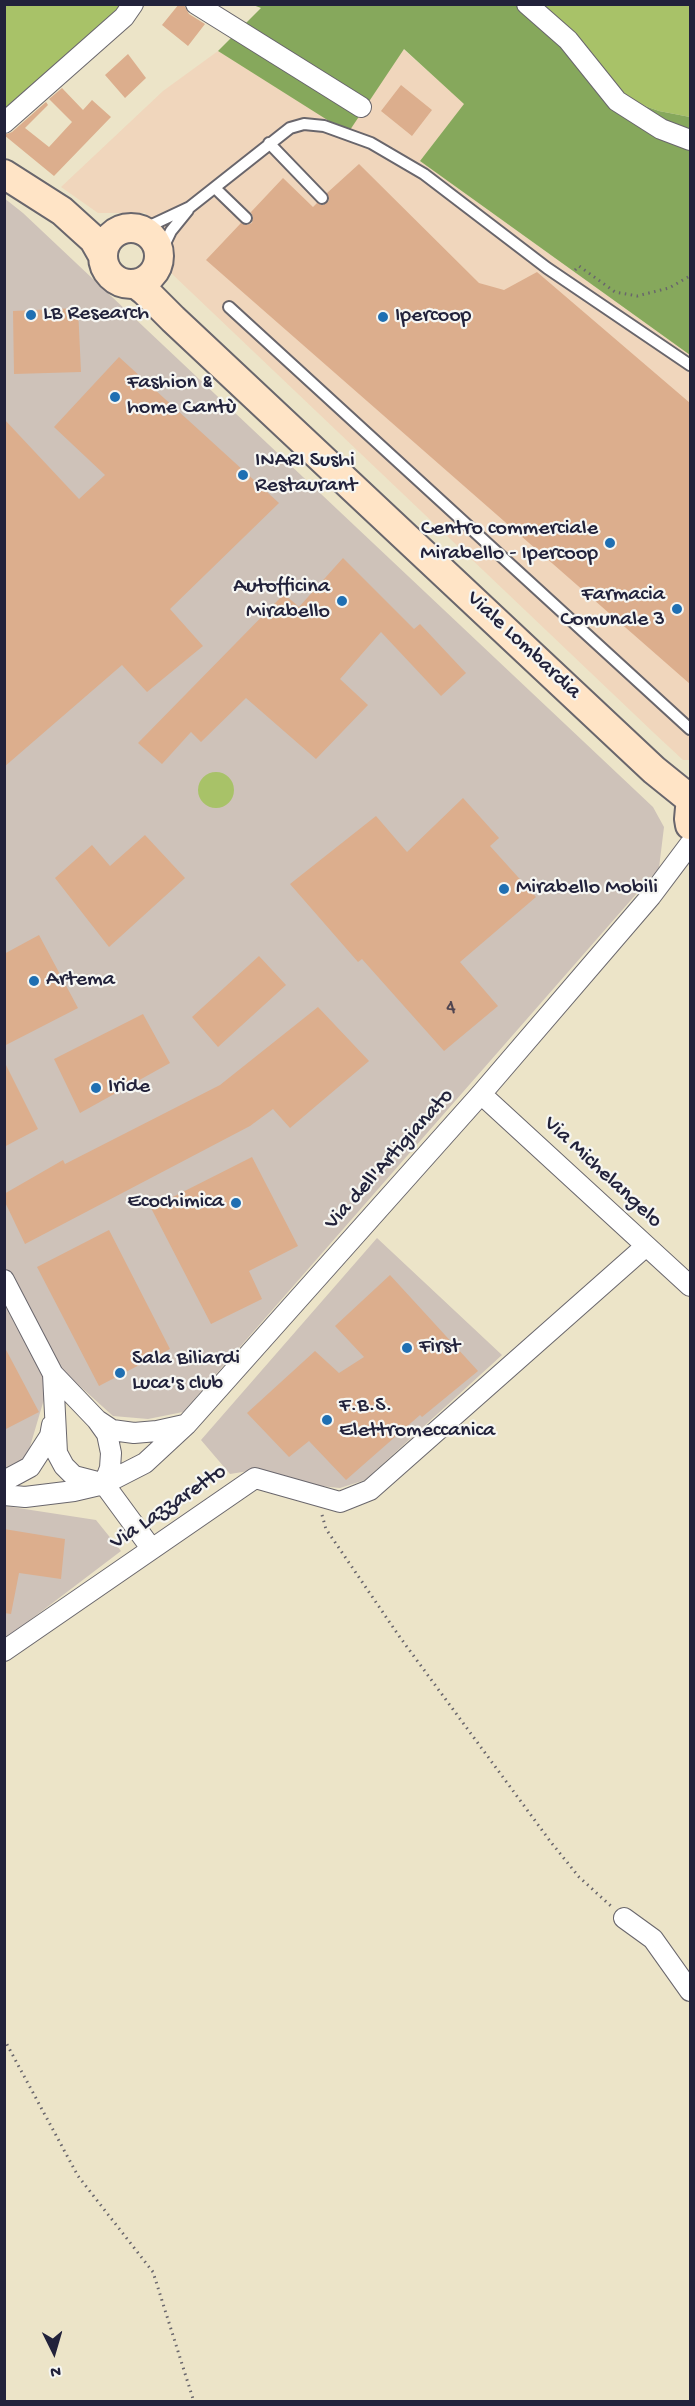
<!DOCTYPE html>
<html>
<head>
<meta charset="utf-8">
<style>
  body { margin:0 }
  #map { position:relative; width:695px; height:2406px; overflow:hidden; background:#ece4c8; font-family:"Gochi Hand",sans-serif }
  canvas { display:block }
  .frame { position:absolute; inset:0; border:6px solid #22223b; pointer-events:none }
  .north { position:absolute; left:24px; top:2322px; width:60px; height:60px; -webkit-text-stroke:4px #f6f6f2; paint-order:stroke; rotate:175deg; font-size:16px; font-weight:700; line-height:24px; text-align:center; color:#22223b }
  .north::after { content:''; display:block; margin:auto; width:21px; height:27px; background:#22223b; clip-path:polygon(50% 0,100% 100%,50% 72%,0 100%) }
</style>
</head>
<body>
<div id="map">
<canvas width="695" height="2406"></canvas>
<div class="frame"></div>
<div class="north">N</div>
</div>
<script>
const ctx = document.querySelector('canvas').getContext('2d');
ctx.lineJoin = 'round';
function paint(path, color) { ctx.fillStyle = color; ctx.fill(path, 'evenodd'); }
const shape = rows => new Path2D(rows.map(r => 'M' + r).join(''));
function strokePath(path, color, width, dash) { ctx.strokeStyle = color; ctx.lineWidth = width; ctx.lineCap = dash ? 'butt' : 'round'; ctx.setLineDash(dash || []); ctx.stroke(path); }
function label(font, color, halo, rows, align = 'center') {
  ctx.font = font + ' "Gochi Hand",sans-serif'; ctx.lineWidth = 4.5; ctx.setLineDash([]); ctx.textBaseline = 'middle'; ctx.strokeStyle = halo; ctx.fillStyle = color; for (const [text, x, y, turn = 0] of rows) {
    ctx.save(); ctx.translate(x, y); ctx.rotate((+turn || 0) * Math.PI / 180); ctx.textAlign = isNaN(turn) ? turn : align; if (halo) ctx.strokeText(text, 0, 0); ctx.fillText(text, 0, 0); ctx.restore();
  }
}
const built = shape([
  [403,49,465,104,420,161,690,355,690,760,683,760,654,733,170,272,169,244,145,213,98,213,61,187,163,91,218,51,348,132]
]);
const industrial = shape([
  [4,198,23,213,653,807,664,827,659,868,183,1412,148,1419,113,1416,72,1379,45,1396,26,1460,5,1469],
  [377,1238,502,1355,365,1480,340,1488,301,1484,261,1469,230,1474,201,1440],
  [5,1506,96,1520,121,1551,5,1639]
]);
const green = shape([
  [5,5,123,5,5,112],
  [541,5,690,5,690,117,659,111,634,102,606,78],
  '198 790a18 18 0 1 1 36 0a18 18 0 1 1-36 0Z'
]);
const forest = shape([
  [253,5,541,5,606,78,634,102,659,111,690,117,690,355,420,161,464,104,404,49,348,133,218,51,261,8]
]);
const building = shape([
  [179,4,184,5,189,14,205,24,188,46,162,25],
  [128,54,146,78,125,98,105,75],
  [401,85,432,110,412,136,381,111],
  [62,88,83,110,92,100,111,117,54,176,4,135,12,132,46,102,48,105,25,128,49,147,72,122,49,99],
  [359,164,479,283,504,290,537,272,690,403,690,684,206,260,241,223,247,225,252,223,253,217,251,212,283,178,313,207,317,203,323,205,329,201,327,193],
  [78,308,81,372,14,374,13,311],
  [119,357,279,503,170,609,203,646,147,692,122,665,4,767,4,419,79,499,105,475,54,427],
  [343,558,414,629,420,624,466,673,441,696,381,632,340,679,368,705,316,759,246,698,201,742,191,732,162,764,138,743,284,594,299,607],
  [463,798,499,838,490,846,536,897,460,962,498,1006,444,1051,362,959,358,962,290,884,376,816,407,852],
  [145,835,185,878,109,947,55,878,92,845,110,866],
  [39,935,78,1008,4,1046,4,954],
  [259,956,286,985,218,1047,192,1017],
  [318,1007,369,1061,290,1128,273,1109,250,1126,25,1244,4,1200,4,1194,63,1160,65,1164,220,1085],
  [143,1014,170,1063,80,1113,54,1059],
  [4,1061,38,1129,4,1147],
  [252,1157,298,1246,249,1271,262,1299,211,1324,151,1208],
  [109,1230,170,1349,99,1386,37,1267],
  [390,1275,478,1371,422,1417,420,1415,346,1480,309,1441,289,1457,247,1413,315,1351,339,1373,364,1357,335,1326],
  [4,1346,39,1412,4,1430],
  [4,1529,65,1539,61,1579,19,1573,11,1614,4,1613]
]);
const path = shape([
  [575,270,579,266,615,292,637,296,669,288,690,276],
  [322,1515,326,1529,399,1636,550,1841,579,1877,612,1907],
  [4,2039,78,2176,153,2272,194,2402]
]);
const lane = shape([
  [269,143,322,198],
  [216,189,246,218],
  [141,230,190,207,290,128,304,124,324,126,371,143,424,174,547,268,690,365],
  [159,256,171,231,188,210],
  [229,307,690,729]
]);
const street = shape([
  [196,4,361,107],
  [527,4,568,40,617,101,661,129,690,140],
  [4,123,124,17,133,4],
  [481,1094,690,1286],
  [4,1280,53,1374,97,1420,112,1430,134,1433,157,1431,184,1425],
  [53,1374,57,1453,64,1466,74,1476,101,1483],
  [97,1420,107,1434,111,1453,110,1468,104,1484],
  [4,1481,30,1467,50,1436,52,1425],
  [104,1484,151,1548],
  [4,1495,25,1497,74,1491,104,1484,145,1463,186,1425,481,1094,651,896,690,844],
  [4,1651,255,1478,340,1502,370,1490,646,1246],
  [624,1918,653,1939,690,1991]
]);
const secondary = shape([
  [4,174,62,211,94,240,102,254],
  '103 256a28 28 0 1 1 56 0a28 28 0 1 1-56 0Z',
  [136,284,145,291,173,319,654,770,690,799],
  [690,808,689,819,690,825]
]);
const markers = [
  [31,315,6,"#1f6fb2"],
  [383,317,6,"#1f6fb2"],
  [115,397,6,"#1f6fb2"],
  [243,475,6,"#1f6fb2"],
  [610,543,6,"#1f6fb2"],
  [342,601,6,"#1f6fb2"],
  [677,609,6,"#1f6fb2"],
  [504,889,6,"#1f6fb2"],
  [34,981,6,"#1f6fb2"],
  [96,1088,6,"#1f6fb2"],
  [236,1203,6,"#1f6fb2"],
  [407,1348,6,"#1f6fb2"],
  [120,1373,6,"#1f6fb2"],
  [327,1420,6,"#1f6fb2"]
];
const numberNames = [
  ["4",451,1009]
];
const poiNames = [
  ["LB Research",43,315],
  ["Ipercoop",395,317],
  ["Fashion &",127,384],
  ["home Cantù",127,409],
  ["INARI Sushi",255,462],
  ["Restaurant",255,487],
  ["Centro commerciale",598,530,"right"],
  ["Mirabello - Ipercoop",598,555,"right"],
  ["Autofficina",330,588,"right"],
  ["Mirabello",330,613,"right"],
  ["Farmacia",665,596,"right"],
  ["Comunale 3",665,621,"right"],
  ["Mirabello Mobili",516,889],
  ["Artema",46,981],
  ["Iride",108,1088],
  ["Ecochimica",224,1203,"right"],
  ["First",419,1348],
  ["Sala Biliardi",132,1360],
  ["Luca's club",132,1385],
  ["F.B.S.",339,1407],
  ["Elettromeccanica",339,1432]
];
const streetNames = [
  ["Viale Lombardia",523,646,43],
  ["Via dell'Artigianato",390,1160,-48],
  ["Via Michelangelo",602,1173,43],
  ["Via Lazzaretto",169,1508,-34]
];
paint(built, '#f0d6bc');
paint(industrial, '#cec2b9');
paint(green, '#a8c268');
paint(forest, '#86a85c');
paint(building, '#dcae8d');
strokePath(lane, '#69666c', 14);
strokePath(street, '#69666c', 22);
strokePath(secondary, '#69666c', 32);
strokePath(path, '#69666c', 3, [1.5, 4.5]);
strokePath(lane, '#fff', 10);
strokePath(street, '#fff', 20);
strokePath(secondary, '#ffe4c6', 28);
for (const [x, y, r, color] of markers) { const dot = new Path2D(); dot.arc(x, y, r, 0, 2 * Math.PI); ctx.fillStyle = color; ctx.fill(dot); strokePath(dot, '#f6f6f2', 2); }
label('20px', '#504550', null, numberNames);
label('22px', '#22223b', '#f6f6f2', poiNames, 'left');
label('22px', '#22223b', '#f6f6f2', streetNames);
</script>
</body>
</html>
